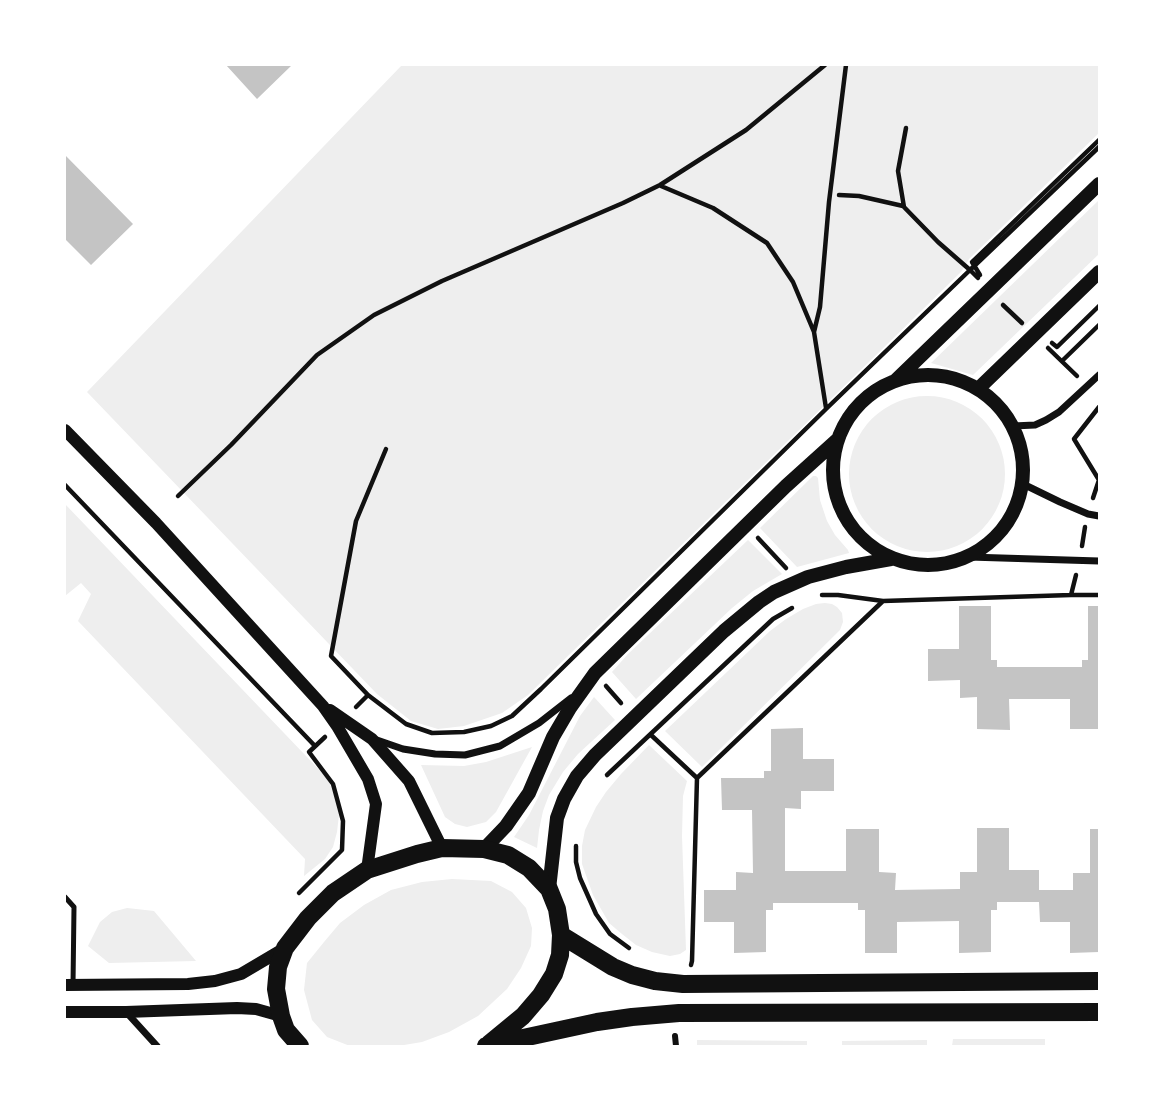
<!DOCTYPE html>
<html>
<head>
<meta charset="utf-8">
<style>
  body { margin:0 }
  #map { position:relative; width:1164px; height:1111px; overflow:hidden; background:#fff; font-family:"Noto Serif",serif }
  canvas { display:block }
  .frame { position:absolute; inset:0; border:66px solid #fff; pointer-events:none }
</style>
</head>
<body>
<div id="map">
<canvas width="1164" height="1111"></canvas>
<div class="frame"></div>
</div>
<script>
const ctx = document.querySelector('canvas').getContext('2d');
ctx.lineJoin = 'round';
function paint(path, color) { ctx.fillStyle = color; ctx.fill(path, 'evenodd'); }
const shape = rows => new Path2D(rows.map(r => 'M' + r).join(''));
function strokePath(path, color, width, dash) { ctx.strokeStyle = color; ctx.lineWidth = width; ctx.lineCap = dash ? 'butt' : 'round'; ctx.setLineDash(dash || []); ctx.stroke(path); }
const green = shape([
  [402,65,1099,65,1099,133,969,259,961,272,528,695,502,713,464,726,438,729,411,721,377,694,87,392],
  [1099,200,1099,254,973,375,931,363],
  '849 474a78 78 0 1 1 156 0a78 78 0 1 1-156 0Z',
  [813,476,816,476,818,478,820,500,827,521,835,535,848,550,849,553,797,567,760,528],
  [65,504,328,779,334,795,339,815,337,832,333,847,325,859,304,876,305,859,78,621,91,594,81,583,65,596],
  [748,540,782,574,753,591,732,608,636,699,612,672,628,654],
  [825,603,832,604,837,607,842,613,843,622,840,630,702,767,665,731,770,631,786,619,803,609,816,604],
  [594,697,615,720,578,754,563,772,549,795,543,811,539,830,537,848,514,837,529,815,580,716],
  [649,745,687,781,683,796,682,836,686,950,680,954,670,956,652,952,636,945,622,934,609,923,593,895,582,864,582,846,585,830,596,807,606,792,621,774],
  [532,747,496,812,486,822,467,827,455,824,445,817,421,765,464,766,486,762],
  [452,879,491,881,512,892,526,908,532,928,531,946,521,968,507,989,478,1016,449,1032,422,1042,398,1046,350,1046,327,1037,312,1020,304,990,307,963,324,942,340,923,364,905,391,890,422,882],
  [127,908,154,911,196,961,109,963,88,946,100,922,112,912],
  [953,1039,1045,1039,1045,1046,952,1046],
  [697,1040,807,1041,807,1046,697,1046],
  [927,1040,927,1046,842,1046,842,1041]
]);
const building = shape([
  [226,65,292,65,257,99],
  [65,155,133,224,91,265,65,239],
  [959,606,991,606,991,660,997,660,997,667,1082,667,1082,660,1088,660,1088,606,1099,606,1099,729,1070,729,1070,699,1009,699,1010,730,977,729,977,697,960,698,960,680,928,681,928,649,959,649],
  [803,728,803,759,834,759,834,791,801,791,801,809,785,808,785,871,846,871,846,829,879,829,879,872,896,873,895,890,960,889,960,872,977,872,977,828,1009,828,1009,870,1039,870,1039,890,1073,890,1073,873,1090,873,1090,829,1099,829,1099,952,1070,953,1070,922,1040,922,1039,902,997,902,997,910,991,910,991,952,959,953,959,921,897,922,897,953,865,953,865,910,858,910,858,903,773,903,773,910,766,910,766,952,734,953,734,922,704,922,704,890,736,890,736,872,753,873,752,810,722,810,721,778,764,778,764,771,771,771,771,729]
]);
const path = shape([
  [906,128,898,171,904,207,938,242,970,270,1099,147],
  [661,186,713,208,767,243,793,282,814,332],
  [839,195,859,196,903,206],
  [980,275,972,262,1099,140],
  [1003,305,1022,323],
  [1052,343,1057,347,1099,306],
  [1048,348,1077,376],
  [1062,361,1099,325],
  [826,408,814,332,820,307,829,202,846,65],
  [386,449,356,521,331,656,368,695,406,724,432,733,464,732,491,726,512,716,541,689,826,409,970,270,978,278],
  [65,485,315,746],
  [178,496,231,445,317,355,374,315,442,281,623,203,660,185,746,130,825,65],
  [1093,498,1099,480,1074,439,1099,407],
  [758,538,786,568],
  [1082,546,1085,527],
  [1071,595,1099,595],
  [883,601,1071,595,1076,575],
  [606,686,621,703],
  [356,707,368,695],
  [651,735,697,778,692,961,691,965],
  [607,775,773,619,792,608],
  [697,778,883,601,838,595,822,595],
  [576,846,576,862,580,878,596,914,610,934,629,948],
  [299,893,342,850,343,821,333,784,309,752,325,737]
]);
const service = shape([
  [65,897,74,907,73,985]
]);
const pedestrian = shape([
  [675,1036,676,1046]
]);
const minor = shape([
  [1013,426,1035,425,1046,420,1059,412,1099,375],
  [1023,484,1060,502,1088,514,1099,516],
  [969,557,1099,561],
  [377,740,403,749,435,754,465,755,500,746,539,723,571,698],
  [127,1013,157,1046]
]);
const tertiary = shape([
  [65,430,156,523,323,706,337,726,368,779,376,804,367,870],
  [330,710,372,739,409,781,442,848],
  [65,985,188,984,215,981,241,974,285,948],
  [65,1012,126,1012,237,1008,256,1009,281,1016]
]);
const secondary = shape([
  '833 470a95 95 0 1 1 190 0a95 95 0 1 1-190 0Z',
  [896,380,1099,184],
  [978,389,1099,272],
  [484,849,506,826,529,793,553,737,570,708,595,673,786,486,837,440],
  [549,889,557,818,564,799,577,776,595,755,724,631,759,602,774,592,808,577,846,567,891,559]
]);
const primary = shape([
  [561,935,613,967,632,975,655,981,683,984,1099,981],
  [300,1046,286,1030,281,1016,276,989,278,967,285,948,308,918,333,893,367,870,417,854,442,848,484,849,508,855,529,868,549,889,557,909,561,935,560,955,554,974,541,995,523,1016,489,1044],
  [486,1046,597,1022,632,1017,679,1013,1099,1012]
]);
paint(green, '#eee');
paint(building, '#c4c4c4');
strokePath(path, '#111', 4.5);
strokePath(service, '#111', 5);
strokePath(pedestrian, '#111', 6);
strokePath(minor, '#111', 7);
strokePath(tertiary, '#111', 12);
strokePath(secondary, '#111', 14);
strokePath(primary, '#111', 18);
</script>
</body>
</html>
